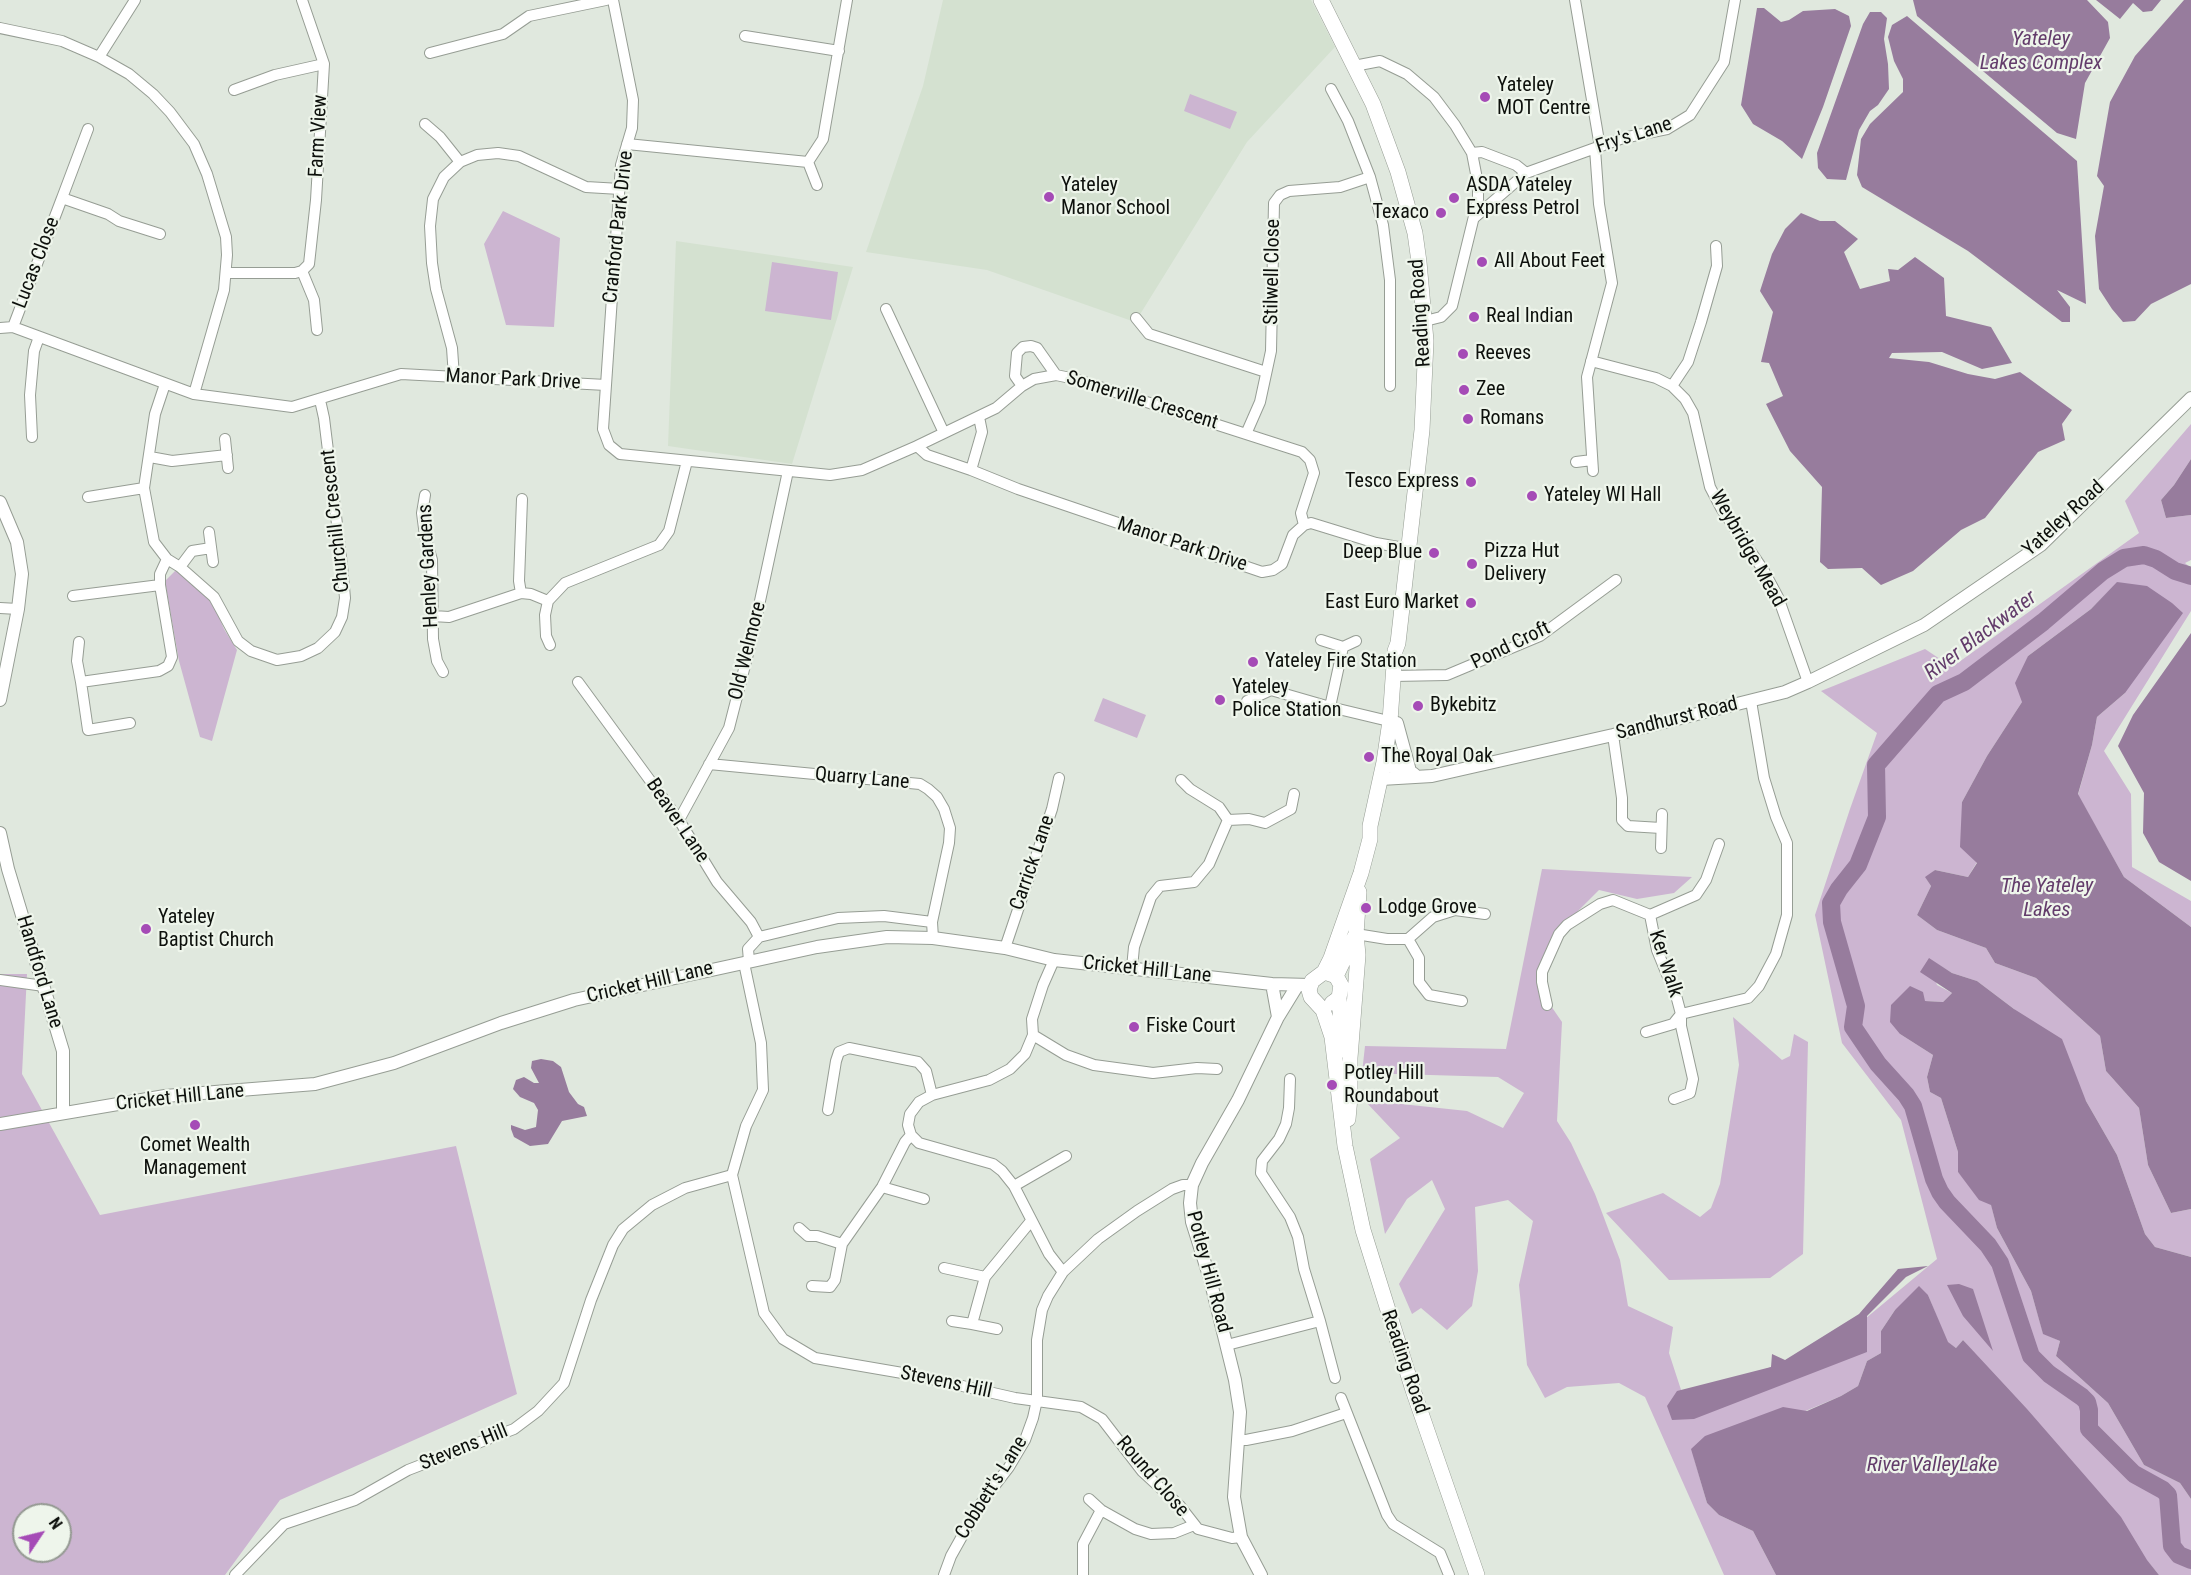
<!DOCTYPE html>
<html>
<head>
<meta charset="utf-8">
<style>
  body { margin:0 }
  #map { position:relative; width:2191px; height:1575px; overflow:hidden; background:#e0e8de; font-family:"Roboto Condensed",sans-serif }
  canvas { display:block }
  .north { position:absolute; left:12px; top:1503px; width:60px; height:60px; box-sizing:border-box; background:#eef5eb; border:2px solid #949992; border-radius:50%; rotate:55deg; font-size:16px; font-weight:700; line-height:24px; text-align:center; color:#0d100c }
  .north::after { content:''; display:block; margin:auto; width:21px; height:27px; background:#a54bb6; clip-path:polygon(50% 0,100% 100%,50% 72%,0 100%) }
</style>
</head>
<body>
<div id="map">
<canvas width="2191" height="1575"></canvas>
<div class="north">N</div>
</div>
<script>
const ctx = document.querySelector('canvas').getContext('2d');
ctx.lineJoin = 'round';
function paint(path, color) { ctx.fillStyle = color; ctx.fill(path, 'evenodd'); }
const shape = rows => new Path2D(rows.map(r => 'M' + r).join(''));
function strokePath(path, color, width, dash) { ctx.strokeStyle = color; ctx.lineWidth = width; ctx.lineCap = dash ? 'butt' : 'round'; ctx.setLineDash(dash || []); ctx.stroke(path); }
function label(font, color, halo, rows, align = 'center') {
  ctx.font = font + ' "Roboto Condensed",sans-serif'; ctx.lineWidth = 4.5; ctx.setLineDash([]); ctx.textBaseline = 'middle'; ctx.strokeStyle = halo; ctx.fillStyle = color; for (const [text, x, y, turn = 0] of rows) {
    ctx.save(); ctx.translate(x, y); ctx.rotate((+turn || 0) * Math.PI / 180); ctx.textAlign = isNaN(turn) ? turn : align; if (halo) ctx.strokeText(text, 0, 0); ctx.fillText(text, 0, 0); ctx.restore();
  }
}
const built = shape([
  [943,0,1311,0,1335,47,1247,142,1139,316,1132,321,987,270,866,252,923,86],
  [676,241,853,267,792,464,668,446]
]);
const green = shape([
  [1190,94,1237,112,1230,129,1184,111],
  [503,211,560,238,554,327,506,325,484,244],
  [772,262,838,272,831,320,765,311],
  [2191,424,2191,459,2174,485,2161,500,2166,518,2191,515,2191,560,2185,563,2191,568,2191,611,2104,751,2131,794,2132,867,2191,901,2191,927,2124,877,2078,795,2092,745,2097,717,2125,693,2118,582,2091,609,2028,656,2022,702,1987,756,1962,802,1977,862,1968,877,1935,870,1926,878,1931,886,1917,915,1937,930,1986,948,1995,963,2036,978,2100,1036,2106,1071,2139,1108,2148,1165,2171,1213,2191,1209,2191,1257,2155,1247,2145,1234,2117,1155,2086,1101,2014,1009,1977,981,1952,973,1929,959,1937,985,1952,993,1943,1002,1924,1001,1900,1034,1933,1055,1927,1077,1930,1092,1941,1098,1958,1152,1958,1172,1991,1204,1997,1228,2031,1291,2043,1333,2060,1341,2056,1356,2108,1403,2144,1465,2180,1483,2191,1499,2191,1575,2159,1575,1963,1340,1956,1348,1947,1342,1928,1295,1895,1310,1881,1331,1881,1353,1867,1361,1858,1386,1841,1396,1694,1458,1707,1503,1719,1515,1753,1531,1776,1575,1724,1575,1645,1397,1619,1383,1567,1387,1545,1398,1527,1365,1519,1285,1533,1221,1508,1200,1475,1207,1478,1271,1472,1306,1447,1330,1421,1308,1412,1314,1399,1284,1445,1209,1432,1180,1407,1199,1385,1234,1370,1159,1400,1138,1364,1100,1467,1111,1503,1128,1524,1093,1498,1077,1362,1073,1365,1046,1506,1049,1542,869,1692,877,1674,893,1637,899,1599,890,1556,933,1542,993,1562,1022,1557,1121,1571,1143,1595,1194,1620,1260,1628,1306,1673,1327,1669,1353,1684,1399,1836,1343,1937,1259,1901,1120,1842,1043,1815,915,1850,809,1877,733,1821,691,1925,649,1952,667,2139,533,2125,501],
  [176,570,213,603,224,629,237,650,212,741,200,737,179,661,165,581],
  [1103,698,1146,715,1137,738,1094,721],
  [0,974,27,974,22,1074,100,1215,456,1146,517,1394,280,1500,225,1575,0,1575],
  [24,1515,60,1515,60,1551,24,1551],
  [1733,1017,1782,1060,1790,1056,1794,1034,1808,1042,1803,1254,1770,1278,1669,1280,1606,1213,1663,1193,1700,1217,1711,1208,1720,1184,1739,1065]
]);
const water = shape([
  [1913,0,2087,0,2108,22,2110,38,2085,83,2076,139,2057,133,1917,16],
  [2096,0,2161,0,2152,11,2143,12,2133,3,2120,19],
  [2184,0,2191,0,2191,284,2151,304,2135,321,2123,322,2112,309,2099,289,2095,236,2104,186,2097,176,2110,102,2135,56],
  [1757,8,1764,8,1781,22,1789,20,1803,11,1835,9,1849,16,1851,26,1823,107,1802,159,1782,141,1753,124,1741,105],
  [1870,12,1881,12,1887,18,1884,39,1888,64,1889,89,1878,105,1870,111,1859,130,1846,180,1827,179,1818,168,1817,153,1863,24],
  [1907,16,2077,161,2086,304,2057,290,2070,307,2070,322,2062,322,1968,251,1862,187,1857,175,1861,139,1870,124,1903,92,1903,79,1894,61,1888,37,1892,25],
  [1801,213,1820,221,1835,221,1858,239,1844,252,1860,289,1890,281,1888,269,1898,270,1915,257,1944,278,1946,316,1991,327,2012,363,1982,369,1942,352,1892,353,1889,358,1929,362,1968,374,1995,379,2020,372,2072,410,2062,424,2065,440,2038,452,1985,518,1961,530,1913,571,1881,585,1862,568,1828,569,1820,562,1822,487,1790,451,1766,404,1783,396,1769,363,1761,362,1773,312,1760,291,1772,254,1785,229],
  [2191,459,2191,515,2166,518,2161,500,2174,485],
  [2117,582,2147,586,2172,603,2183,613,2125,693,2097,717,2092,745,2078,794,2124,877,2191,927,2191,1209,2171,1213,2148,1165,2139,1108,2106,1071,2100,1036,2036,978,1995,963,1986,948,1937,930,1917,915,1931,886,1925,877,1935,870,1968,877,1977,863,1960,847,1962,802,1987,756,2022,702,2015,683,2028,656,2091,609],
  [2191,633,2191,881,2159,862,2143,833,2144,793,2118,746,2133,715],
  [1929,958,1952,973,1977,981,2014,1009,2062,1039,2086,1101,2117,1155,2145,1234,2155,1247,2191,1257,2191,1499,2180,1483,2144,1465,2108,1403,2056,1356,2060,1341,2043,1334,2031,1291,1997,1228,1991,1205,1979,1200,1958,1172,1958,1152,1941,1098,1930,1092,1927,1077,1933,1055,1900,1034,1890,1022,1891,1005,1910,986,1923,992,1925,1001,1943,1002,1952,993,1920,972],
  [541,1059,553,1061,561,1067,569,1092,578,1104,584,1107,587,1116,562,1121,548,1144,530,1146,514,1137,511,1129,511,1125,525,1130,536,1127,538,1110,534,1103,520,1097,513,1089,516,1080,524,1077,534,1083,539,1083,531,1068,532,1061],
  [1928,1266,1906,1277,1867,1316,1867,1352,1694,1419,1672,1420,1667,1406,1677,1391,1771,1367,1772,1354,1785,1360,1859,1314,1898,1269],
  [1959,1284,1973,1289,1993,1351,1963,1316,1947,1285],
  [1919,1286,1928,1295,1948,1342,1956,1348,1963,1340,2027,1409,2121,1517,2147,1560,2159,1575,1776,1575,1753,1531,1719,1515,1707,1503,1691,1449,1705,1436,1783,1407,1807,1411,1841,1396,1858,1386,1867,1361,1881,1353,1881,1331,1895,1310]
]);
const river = shape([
  [2191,576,2175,571,2156,559,2144,555,2124,558,2103,571,2043,622,1964,682,1938,694,1876,765,1877,817,1858,865,1839,889,1831,903,1832,922,1856,1006,1853,1027,1878,1064,1906,1095,1913,1106,1934,1179,1940,1192,1947,1202,1988,1245,2000,1263,2031,1356,2049,1374,2082,1397,2087,1402,2089,1410,2089,1429,2134,1474,2163,1490,2168,1495,2172,1546,2179,1555,2191,1560]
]);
const minor = shape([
  [613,0,633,100,632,128,621,165,603,429,609,445,620,454,830,475,862,470,917,446,927,455,971,470,1018,489,1262,572,1273,570,1282,564,1293,535,1304,525,1311,523,1376,543,1409,549],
  [1575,0,1600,147],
  [0,28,62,41,99,57,129,74,153,94,170,112,194,144,207,174,226,237,227,255,224,290,194,394],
  [745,36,839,51],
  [430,53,503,34,529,16,606,0],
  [99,57,135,0],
  [1354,66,1380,61,1407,74,1434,97,1455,125,1472,153,1478,184,1478,200,1452,306,1441,317,1425,321],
  [1331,89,1348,121,1370,177,1383,225,1390,280,1390,386],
  [234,90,275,75,324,64],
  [425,124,440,137,460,162],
  [627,144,808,162,823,139,847,0],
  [1472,153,1482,152,1516,165,1526,173],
  [808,162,817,185],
  [62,198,88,129],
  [1474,218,1526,173,1623,138,1667,129,1690,115,1724,62,1735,0],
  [1716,246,1717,266,1701,322,1688,362,1672,386,1685,399,1693,413,1710,487,1721,508,1764,571,1778,597,1808,682],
  [302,271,314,300,317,330],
  [226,273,295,273,302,271,309,264,316,200,324,64,302,0],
  [886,309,944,433],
  [1136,318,1149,334,1266,372],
  [13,327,62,198,108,214,119,221,160,234],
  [0,328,13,327,194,394,292,407,401,374,606,385],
  [1591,361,1656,378,1672,386],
  [454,377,452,348,436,289,432,263,430,226,433,199,444,177,460,162,477,155,498,153,519,156,586,187,620,189],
  [165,384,155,414,144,488,154,542,167,559,180,567,214,597,238,641,251,651,277,660,301,656,318,648,335,632,342,617,345,598,342,565,324,418,320,400],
  [1022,386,1015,376,1017,353,1023,347,1031,346,1037,348,1056,375],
  [1246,434,1260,402,1271,351,1274,203,1280,195,1289,191,1340,187,1370,177],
  [32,437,30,395,34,351,39,337],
  [225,439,228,468],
  [917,446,996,408,1022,386,1034,379,1056,375,1075,379,1302,452,1310,460,1314,473,1301,513,1304,525],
  [150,457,172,461,227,455],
  [1576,462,1592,460],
  [971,470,982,432,979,417],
  [1593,471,1587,377,1612,283,1599,204,1595,149],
  [425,495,422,513,425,536,432,560,433,639,437,661,443,672],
  [88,497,144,488],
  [209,532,213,562],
  [180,567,192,551,211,548],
  [521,593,519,581,522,499],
  [73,596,160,585],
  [0,608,18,609],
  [433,616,449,617,521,593,531,594,548,601],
  [1321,640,1343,647,1330,707],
  [79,642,77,661,81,682],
  [550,645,546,636,545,615,548,601,565,583,659,545,669,531,687,461],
  [1343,647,1356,641],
  [1393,676,1447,675,1540,636,1616,580],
  [578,682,679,820,717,882,751,922,759,937],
  [1247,701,1271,690,1330,707,1397,723],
  [130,723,88,730,81,682,159,671,168,666,172,657,160,585,160,574,167,559],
  [1613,735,1622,798,1622,820,1628,826,1661,828],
  [709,764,920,784,928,789,937,797,944,809,950,828,949,843,932,922,933,938],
  [679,820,729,728,752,638,788,471],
  [1228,820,1249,819,1265,823,1291,809,1294,794],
  [1661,848,1662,814],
  [1650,915,1696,895,1706,880,1719,844],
  [1356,934,1387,939,1408,939,1433,917,1455,910,1485,914],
  [1408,939,1419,958,1419,982,1429,995,1462,1001],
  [1005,948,1052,809,1059,778],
  [749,961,748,949,759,937,838,918,884,916,932,922],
  [744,963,761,1043,763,1090,746,1126,732,1175,764,1313,783,1339,815,1358,914,1375,1015,1398,1081,1407,1102,1419,1142,1471,1180,1506,1198,1529,1232,1538,1241,1537],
  [1132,968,1134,947,1151,897,1160,886,1194,882,1209,864,1228,820,1219,807,1190,789,1181,780],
  [0,980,44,986],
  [1547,1005,1542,982,1542,972,1559,934,1567,925,1600,904,1613,900,1650,915,1657,950,1677,999,1681,1014,1681,1026,1693,1079,1690,1093,1674,1099],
  [1646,1032,1673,1024,1681,1014,1748,998,1759,986,1776,954,1787,915,1787,843,1776,817,1764,778,1751,701],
  [1033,1035,1066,1055,1094,1065,1153,1073,1197,1068,1217,1069],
  [828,1110,836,1061,839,1052,849,1048,918,1062,926,1071,932,1095],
  [911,1135,919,1143,993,1164,1002,1171,1014,1186,1049,1254,1063,1272],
  [1014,1186,1066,1156],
  [882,1187,924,1199],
  [799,1228,808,1236,817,1236,842,1244],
  [944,1268,985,1277],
  [812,1286,830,1287,835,1280,842,1244,882,1187,905,1142,911,1135,908,1125,910,1114,919,1102,932,1095,989,1080,1010,1069,1025,1054,1033,1035,1032,1019,1043,985,1054,960],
  [952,1321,972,1324],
  [1320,1321,1335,1378],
  [997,1329,972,1324,985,1277,1031,1221],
  [1227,1345,1320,1321,1304,1269,1298,1237,1290,1217,1261,1173,1262,1161,1279,1139,1286,1124,1289,1108,1290,1079],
  [1341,1398,1387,1515,1393,1524,1440,1553,1449,1575],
  [1238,1440,1246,1440,1292,1431,1346,1413],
  [1089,1499,1101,1510,1135,1529,1151,1534,1174,1533,1194,1525],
  [235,1575,284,1524,355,1500,408,1470,514,1429,538,1411,564,1383,591,1300,613,1245,623,1229,652,1205,685,1188,732,1175],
  [944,1575,951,1556,979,1506,1009,1467,1025,1440,1033,1418,1037,1400,1037,1340,1042,1310,1048,1296,1063,1272,1098,1239,1137,1211,1172,1189,1183,1185,1192,1185],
  [1083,1575,1083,1544,1101,1510]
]);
const tertiary = shape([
  [0,502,17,542,22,574,18,609,0,700],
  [1397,723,1410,771],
  [1384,766,1404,768,1414,774],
  [1381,779,1432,776,1613,735,1785,692,1808,682,1924,625,2041,545,2191,398],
  [0,833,8,869,63,1051,63,1112],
  [1272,984,1278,1017],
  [0,1124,165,1096,315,1084,394,1063,501,1023,574,1000,817,947,887,937,933,938,1005,948,1054,960,1272,984,1310,985],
  [1261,1575,1241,1537,1234,1497,1240,1412,1235,1380,1210,1279,1192,1222,1190,1203,1192,1185,1202,1163,1238,1100,1278,1017,1297,986]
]);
const secondary = shape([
  [1321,0,1373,104,1398,172,1415,233,1419,262,1426,341,1422,430,1398,643,1395,651,1390,721,1384,762,1370,826,1370,839,1361,873,1331,958,1324,972,1312,981,1309,990,1311,997,1323,1010,1332,1037,1345,1146,1363,1230,1413,1390,1477,1575],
  [1324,972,1336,976,1341,985,1339,998,1332,1003],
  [1336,976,1356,934],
  [1339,998,1343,1050],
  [1348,1119,1350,1097,1350,1058,1358,955,1356,934,1359,892]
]);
const markers = [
  [1485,97,6,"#a54bb6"],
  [1049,197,6,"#a54bb6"],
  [1454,198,6,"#a54bb6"],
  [1441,213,6,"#a54bb6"],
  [1482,262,6,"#a54bb6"],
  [1474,317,6,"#a54bb6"],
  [1463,354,6,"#a54bb6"],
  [1464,390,6,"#a54bb6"],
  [1468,419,6,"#a54bb6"],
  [1471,482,6,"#a54bb6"],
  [1532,496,6,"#a54bb6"],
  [1434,553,6,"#a54bb6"],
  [1472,564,6,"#a54bb6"],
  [1471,603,6,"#a54bb6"],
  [1253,662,6,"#a54bb6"],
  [1220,700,6,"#a54bb6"],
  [1418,706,6,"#a54bb6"],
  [1369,757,6,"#a54bb6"],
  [1366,908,6,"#a54bb6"],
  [146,929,6,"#a54bb6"],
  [1134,1027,6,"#a54bb6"],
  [1332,1085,6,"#a54bb6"],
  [195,1125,6,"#a54bb6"]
];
const poiNames = [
  ["Yateley",1497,86],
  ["MOT Centre",1497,109],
  ["Yateley",1061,186],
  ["Manor School",1061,209],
  ["ASDA Yateley",1466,186],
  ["Express Petrol",1466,209],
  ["Texaco",1429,213,"right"],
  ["All About Feet",1494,262],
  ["Real Indian",1486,317],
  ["Reeves",1475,354],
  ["Zee",1476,390],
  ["Romans",1480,419],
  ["Tesco Express",1459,482,"right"],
  ["Yateley WI Hall",1544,496],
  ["Pizza Hut",1484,552],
  ["Delivery",1484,575],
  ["Deep Blue",1422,553,"right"],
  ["East Euro Market",1459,603,"right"],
  ["Yateley Fire Station",1265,662],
  ["Yateley",1232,688],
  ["Police Station",1232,711],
  ["Bykebitz",1430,706],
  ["The Royal Oak",1381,757],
  ["Lodge Grove",1378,908],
  ["Yateley",158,918],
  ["Baptist Church",158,941],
  ["Fiske Court",1146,1027],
  ["Potley Hill",1344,1074],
  ["Roundabout",1344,1097],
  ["Comet Wealth",195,1146,"center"],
  ["Management",195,1169,"center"]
];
const streetNames = [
  ["Farm View",319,136,-87],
  ["Fry's Lane",1634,136,-18],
  ["Cranford Park Drive",619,227,-84],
  ["Lucas Close",37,263,-69],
  ["Stilwell Close",1273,272,-89],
  ["Reading Road",1421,313,-94],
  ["Manor Park Drive",513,380,3],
  ["Somerville Crescent",1142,401,17],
  ["Yateley Road",2064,519,-42],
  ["Churchill Crescent",336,521,-96],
  ["Manor Park Drive",1182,545,18],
  ["Weybridge Mead",1747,549,60],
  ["Henley Gardens",429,566,-93],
  ["Pond Croft",1511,646,-26],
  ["Old Welmore",748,651,-76],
  ["Sandhurst Road",1677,719,-14],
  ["Quarry Lane",862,779,5],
  ["Beaver Lane",677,821,56],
  ["Carrick Lane",1033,863,-71],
  ["Ker Walk",1665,964,72],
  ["Cricket Hill Lane",1147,970,6],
  ["Handford Lane",39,972,73],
  ["Cricket Hill Lane",650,983,-13],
  ["Cricket Hill Lane",180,1098,-6],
  ["Potley Hill Road",1208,1272,75],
  ["Reading Road",1404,1362,71],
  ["Stevens Hill",946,1383,12],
  ["Stevens Hill",464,1448,-22],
  ["Round Close",1152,1477,49],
  ["Cobbett's Lane",992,1488,-58]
];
const waterNames = [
  ["Yateley",2041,40],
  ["Lakes Complex",2041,64],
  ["River Blackwater",1981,636,-37],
  ["The Yateley",2047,887],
  ["Lakes",2047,911],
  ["River ValleyLake",1932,1466]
];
paint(built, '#d4e1d0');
paint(green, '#ccb5d1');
paint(water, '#977c9d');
strokePath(river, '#977c9d', 18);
strokePath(minor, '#969d94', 12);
strokePath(tertiary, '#969d94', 14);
strokePath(secondary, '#969d94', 16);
strokePath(minor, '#fff', 10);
strokePath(tertiary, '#fff', 12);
strokePath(secondary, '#fff', 15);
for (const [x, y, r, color] of markers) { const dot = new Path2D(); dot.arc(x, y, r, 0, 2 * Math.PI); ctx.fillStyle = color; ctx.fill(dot); strokePath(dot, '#eef5eb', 2); }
label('20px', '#0d100c', '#eef5eb', poiNames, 'left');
label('20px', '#0d100c', '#eef5eb', streetNames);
label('italic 21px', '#633c6b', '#eef5eb', waterNames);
</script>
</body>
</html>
